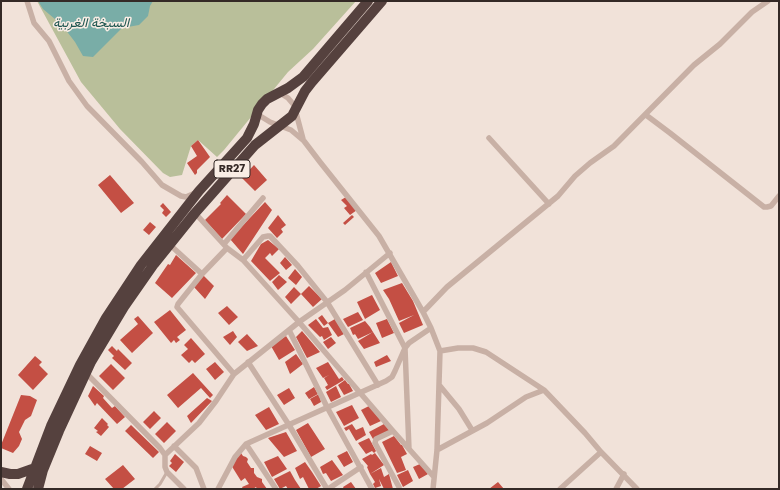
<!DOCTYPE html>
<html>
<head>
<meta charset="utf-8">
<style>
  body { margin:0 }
  #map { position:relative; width:780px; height:490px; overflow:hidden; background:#f1e2d9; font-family:Poppins,sans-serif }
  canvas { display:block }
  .frame { position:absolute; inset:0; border:2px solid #342926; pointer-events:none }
</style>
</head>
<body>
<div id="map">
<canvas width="780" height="490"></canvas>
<div class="frame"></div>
</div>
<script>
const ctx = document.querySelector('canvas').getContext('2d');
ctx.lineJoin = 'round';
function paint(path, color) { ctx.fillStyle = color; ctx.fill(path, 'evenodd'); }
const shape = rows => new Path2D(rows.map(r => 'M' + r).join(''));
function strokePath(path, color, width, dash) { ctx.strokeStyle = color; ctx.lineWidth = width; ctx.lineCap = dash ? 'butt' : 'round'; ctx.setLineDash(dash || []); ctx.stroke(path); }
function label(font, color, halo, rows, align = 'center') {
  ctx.font = font + ' Poppins,Vazirmatn,sans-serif'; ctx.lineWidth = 3; ctx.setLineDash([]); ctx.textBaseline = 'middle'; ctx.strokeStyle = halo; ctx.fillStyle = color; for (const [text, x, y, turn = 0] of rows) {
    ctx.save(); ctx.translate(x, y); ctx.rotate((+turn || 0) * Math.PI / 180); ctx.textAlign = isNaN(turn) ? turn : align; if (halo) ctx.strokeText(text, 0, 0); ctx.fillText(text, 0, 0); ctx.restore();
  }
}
const green = shape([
  [37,1,356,1,313,49,288,72,224,150,217,157,198,140,191,146,182,175,170,177,163,173,120,129,81,82]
]);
const water = shape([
  [38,1,153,1,150,6,148,16,139,25,122,28,93,57,83,56,75,42,62,25,43,9]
]);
const building = shape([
  [198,140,210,157,197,170,197,173,195,175,187,163,197,156,191,146],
  [254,165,267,180,255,191,242,178],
  [110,175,134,203,121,213,98,185],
  [227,195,246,214,222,239,205,220,221,204,220,203],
  [346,197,357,210,350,215,344,208,347,206,341,200],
  [265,202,272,210,243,254,230,239],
  [163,203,171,212,166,217,162,213,164,210,160,206],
  [278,215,286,225,281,229,283,232,277,238,268,228],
  [352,215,354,217,345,225,343,223],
  [150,222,156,227,149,235,143,230],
  [268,240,279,249,272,256,270,253,265,258,280,273,270,281,251,261,261,244],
  [176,255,196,273,172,298,155,283,168,264,170,265],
  [285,257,292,265,286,270,280,263],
  [391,262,398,276,381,283,375,273],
  [295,269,302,277,296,285,288,278],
  [203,275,214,286,205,299,193,286],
  [279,275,287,282,278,290,272,282],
  [402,283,413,301,423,325,404,333,399,323,414,315,399,321,389,299,383,290],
  [309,286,322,299,313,307,301,294,291,304,285,297,294,287,301,294],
  [372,295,380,310,365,319,357,302],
  [227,306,238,317,229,325,218,313],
  [170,310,186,330,177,337,180,340,176,343,174,340,171,343,154,322],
  [358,312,363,320,348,327,343,319],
  [322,315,328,323,335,319,344,334,338,337,328,323,324,326,318,318],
  [138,316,153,333,132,353,120,340,138,324,134,319],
  [316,319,323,328,328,327,332,335,324,340,322,336,320,337,308,325],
  [387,319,394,333,382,338,376,323],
  [365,321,370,327,373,332,358,339,355,334,359,332,353,335,350,328],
  [233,331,237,337,230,345,223,337],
  [302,331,320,352,307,358,296,337],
  [373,332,380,343,364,349,358,341],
  [247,334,258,346,247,351,238,342],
  [286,336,295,350,279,360,271,346],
  [331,337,336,343,328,349,323,342],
  [191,338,205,354,195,363,192,360,189,363,181,355,188,349,184,345],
  [112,346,117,351,118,349,132,363,125,370,112,358,114,356,108,350],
  [296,354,303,364,290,374,285,362],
  [387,355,391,361,376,367,374,362],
  [35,356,42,362,39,365,48,374,33,390,18,375],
  [215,362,224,372,215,380,206,369],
  [328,362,339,379,342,377,344,380,327,390,325,387,328,385,324,378,329,375,323,378,316,368],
  [111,364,125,378,113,390,99,376],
  [193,373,213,395,210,398,201,388,178,408,167,395],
  [345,380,348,384,349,384,353,391,344,395,338,385],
  [93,386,104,396,103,398,112,408,115,406,125,417,117,424,97,403,95,406,88,396],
  [336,386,341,397,331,402,326,392],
  [314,387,318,394,309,399,305,393],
  [289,388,295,398,284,405,277,395],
  [319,394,321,402,314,406,310,399],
  [21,395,30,396,37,400,31,416,25,420,19,432,22,439,19,446,13,453,1,448,1,445],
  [207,398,212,401,191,423,187,416],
  [352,405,359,418,344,426,336,412],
  [369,406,381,421,370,426,361,410],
  [269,407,279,424,266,430,255,415],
  [154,411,161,418,150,429,143,422],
  [102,418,108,424,107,425,109,427,101,436,96,432,98,431,94,428],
  [167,422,176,431,164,443,155,434],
  [308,423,325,449,311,457,296,430],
  [352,424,356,430,363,427,366,435,356,441,349,429,346,431,344,428],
  [384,424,390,431,373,439,369,432],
  [131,425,159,452,153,458,125,431],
  [286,432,297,451,284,457,268,438],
  [394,436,401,445,402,445,407,454,401,457,406,470,397,473,382,442],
  [369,438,376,451,374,453,372,451,366,454,358,443],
  [90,446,102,453,97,461,85,454],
  [347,451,353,462,344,467,337,456],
  [241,453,243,456,246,457,248,459,247,462,251,468,254,468,254,473,257,477,262,479,262,482,267,489,257,489,256,487,253,489,243,489,242,487,249,484,245,478,241,481,231,465,235,458],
  [375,453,384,465,370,474,367,467,368,466,362,459,371,454,372,455],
  [175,454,184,462,176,472,169,466,172,463,170,461],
  [278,456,287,469,272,477,264,462],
  [332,460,343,475,331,481,326,473,323,474,320,467],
  [305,462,312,472,321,486,316,489,309,489,303,477,300,479,295,468],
  [420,464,428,474,419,479,413,467],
  [123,465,135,479,122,489,114,489,105,479],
  [381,468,384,477,389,474,393,489,384,489,379,479,381,486,375,488,373,484,375,482,370,474],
  [408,470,413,481,403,487,397,475],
  [290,471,295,480,301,489,288,489,286,486,280,489,274,479],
  [351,482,356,489,344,489,343,487],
  [498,482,504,489,489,489]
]);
const lane = shape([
  [155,489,160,484,167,472]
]);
const street = shape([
  [27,1,34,23,49,41,69,81,87,106,142,162,162,185,181,196,186,197,195,193],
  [280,93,288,98,294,105,303,139],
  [257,114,270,122,291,130,304,141,320,162,379,236,423,312,431,328,440,351,437,450,433,489],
  [646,115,670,133,764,207,767,207,771,206,779,196],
  [489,138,549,204],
  [195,213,227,248,243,260,299,322,393,431,434,477],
  [169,244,202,274],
  [224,244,263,198],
  [227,248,202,274,178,304,177,307,234,374],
  [243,260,263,237,268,236,270,236,298,266,327,302,378,385],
  [366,272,405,348,409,449],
  [423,312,447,287,558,196,575,176,590,163,614,146,694,65,720,44,752,12,768,1],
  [289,330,327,407,372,489],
  [440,351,458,348,473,348,486,352,544,390],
  [248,362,289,425,327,489],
  [86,373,160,448,165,455,165,467,167,472,184,489],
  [440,386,459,409,472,430],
  [393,431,376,439,375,443,399,487],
  [246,444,276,489],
  [174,446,196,468,204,489],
  [437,450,487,423,526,397,544,390,585,433,601,452,637,489],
  [165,455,199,423,216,401,234,374,299,322,345,290,390,253],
  [1,479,9,489],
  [218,489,235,457,246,444,386,381,392,377,395,371,405,348,409,343,431,328],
  [328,489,361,467],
  [560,489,601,452],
  [616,489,624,474]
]);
const highway = shape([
  [1,472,10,474,18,474,35,468],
  [27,489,51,426,80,365,106,318,141,265,199,191,247,138,254,124,258,110,262,104,267,99,288,88,303,77,368,1],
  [38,489,43,470,59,431,91,362,124,307,154,264,195,213,255,145,292,116,305,91,312,82,382,1]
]);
const shields = [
  [232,169,36]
];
const shieldNames = [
  ["RR27",232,169]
];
const waterNames = [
  ["السبخة الغربية",91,24]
];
paint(green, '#b9bf9a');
paint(water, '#79ada7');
paint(building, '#c44f44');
strokePath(lane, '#c8b0a5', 3);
strokePath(street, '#c8b0a5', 5.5);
strokePath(highway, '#55413e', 10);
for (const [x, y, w] of shields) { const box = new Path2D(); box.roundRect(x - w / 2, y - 9, w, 18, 3); ctx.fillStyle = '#f9ede5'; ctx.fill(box); strokePath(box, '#342926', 1); }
label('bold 11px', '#342926', null, shieldNames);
label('italic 13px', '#1d554f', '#f9ede5', waterNames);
</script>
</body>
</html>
